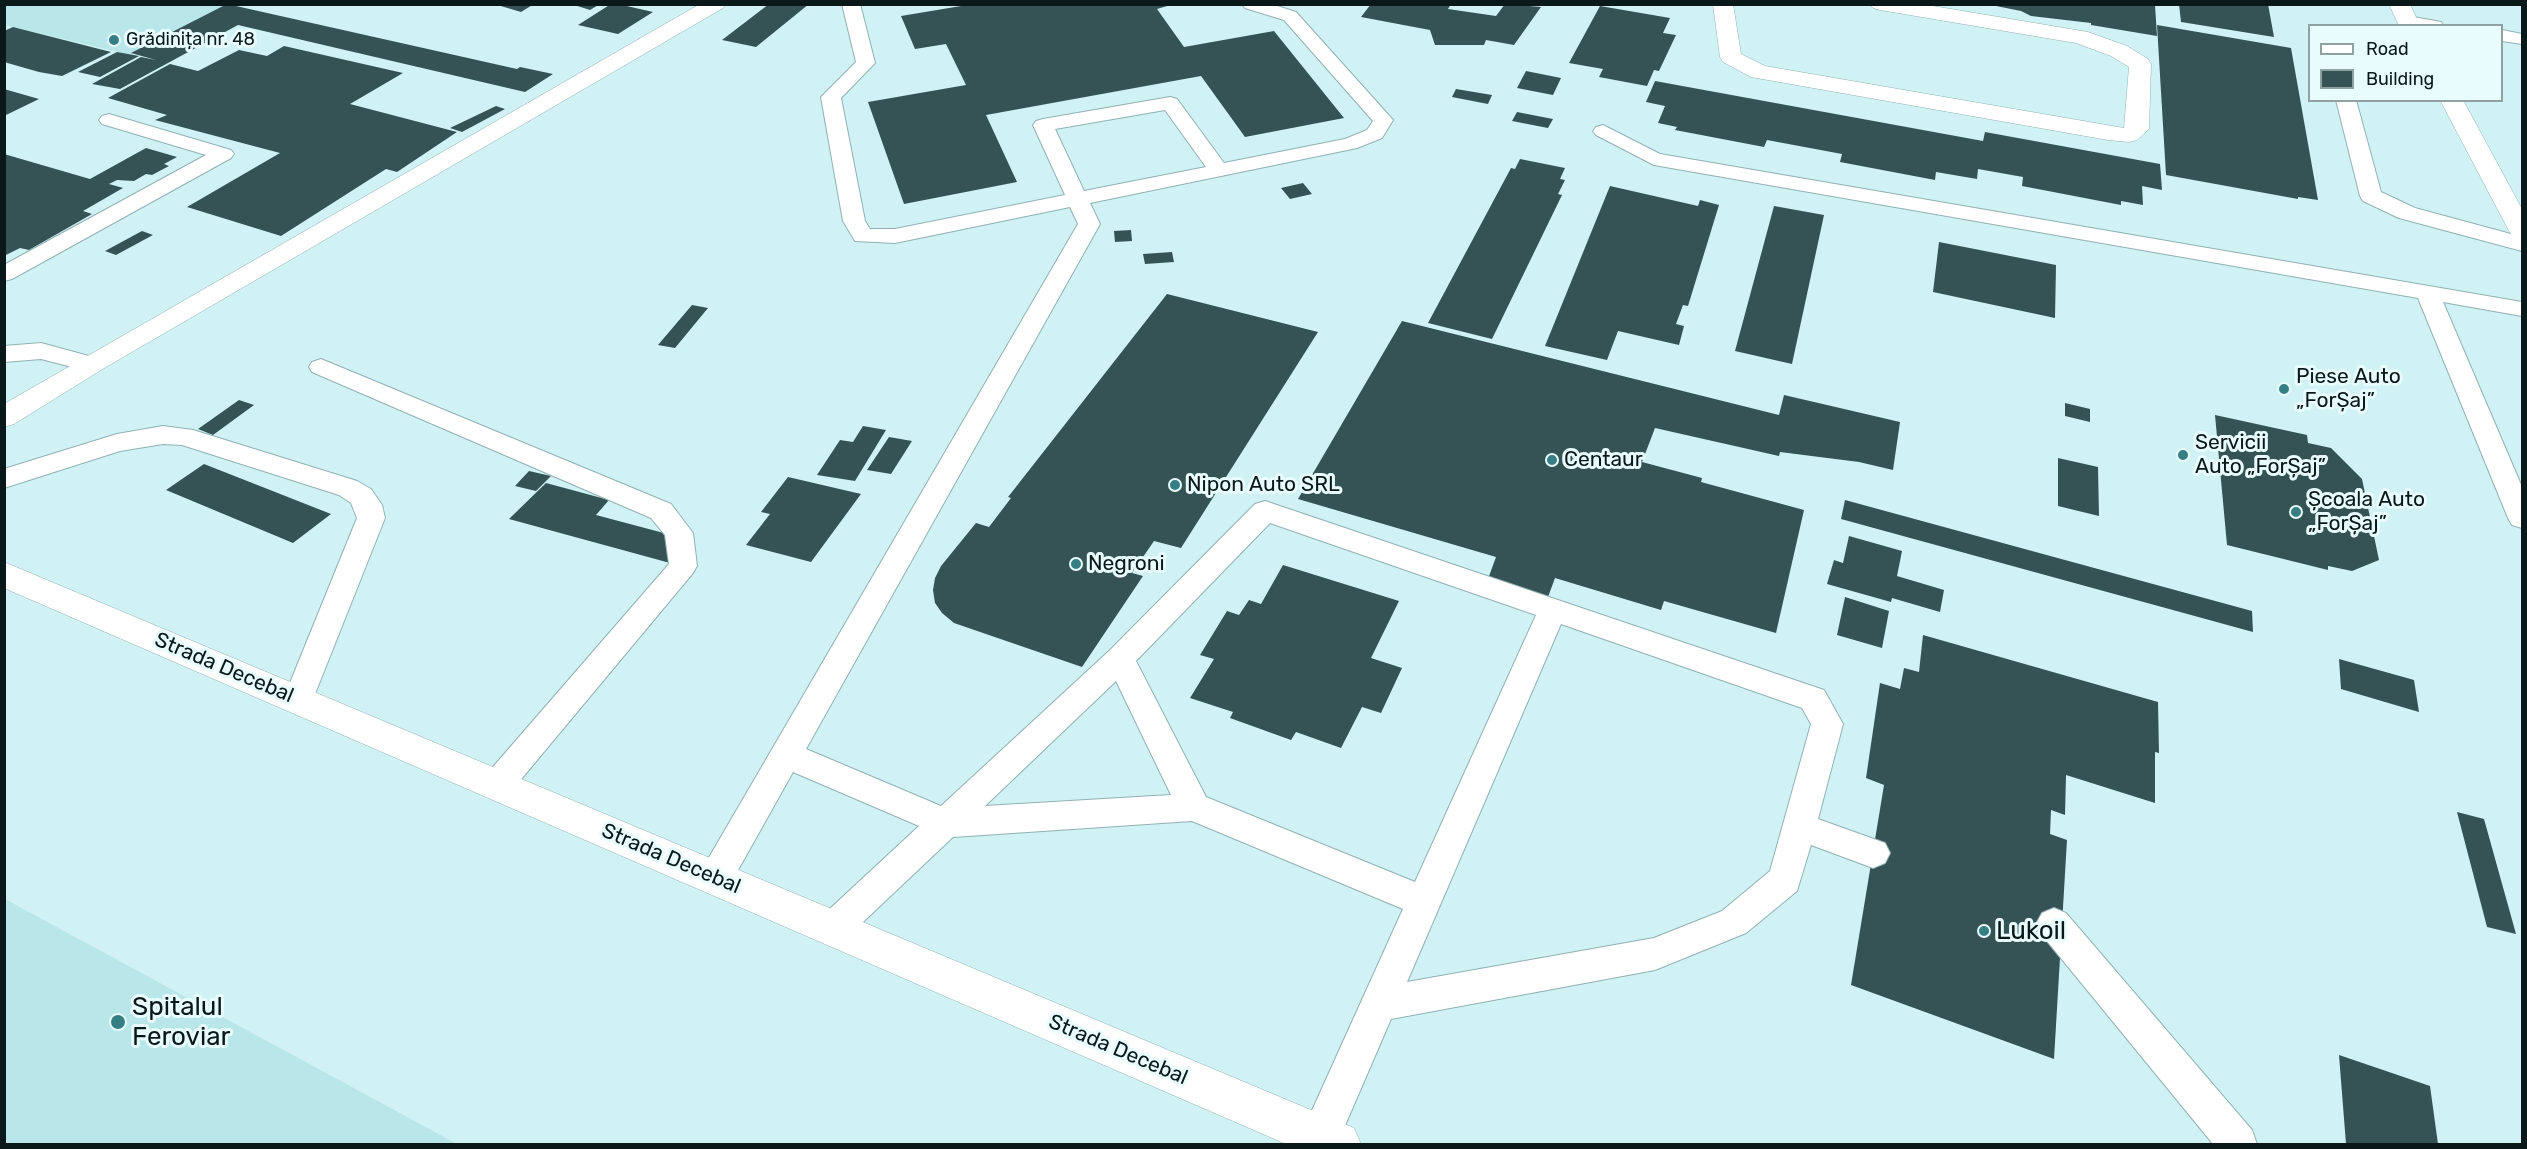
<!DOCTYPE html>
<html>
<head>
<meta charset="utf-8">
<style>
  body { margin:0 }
  #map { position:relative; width:2527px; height:1149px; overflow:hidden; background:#d0f2f5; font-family:Rubik,sans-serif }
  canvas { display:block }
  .frame { position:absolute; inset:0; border:6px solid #0b1819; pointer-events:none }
  .legend { position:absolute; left:2308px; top:24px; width:195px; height:78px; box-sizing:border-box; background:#e8fcfe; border:2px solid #90a1a2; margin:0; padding:8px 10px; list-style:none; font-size:18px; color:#0b1819 }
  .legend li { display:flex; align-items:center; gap:12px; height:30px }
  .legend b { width:30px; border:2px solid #90a1a2 }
</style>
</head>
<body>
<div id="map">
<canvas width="2527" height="1149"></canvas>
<div class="frame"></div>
<ul class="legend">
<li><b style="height:8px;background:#fff"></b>Road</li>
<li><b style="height:16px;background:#355355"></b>Building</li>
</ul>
</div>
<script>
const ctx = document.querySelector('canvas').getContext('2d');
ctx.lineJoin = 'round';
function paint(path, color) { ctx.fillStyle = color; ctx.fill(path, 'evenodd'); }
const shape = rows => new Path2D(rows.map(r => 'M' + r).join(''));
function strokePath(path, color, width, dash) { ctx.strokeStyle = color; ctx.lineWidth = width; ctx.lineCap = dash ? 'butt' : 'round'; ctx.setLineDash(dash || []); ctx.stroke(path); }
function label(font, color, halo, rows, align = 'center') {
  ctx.font = font + ' Rubik,sans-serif'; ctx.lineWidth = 6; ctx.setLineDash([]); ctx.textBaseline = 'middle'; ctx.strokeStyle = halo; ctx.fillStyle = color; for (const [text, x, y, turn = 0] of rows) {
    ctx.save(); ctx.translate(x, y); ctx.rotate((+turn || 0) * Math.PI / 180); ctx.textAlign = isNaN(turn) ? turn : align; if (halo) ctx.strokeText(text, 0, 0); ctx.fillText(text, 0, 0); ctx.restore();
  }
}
const built = shape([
  [5,5,228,5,131,55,5,25],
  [4,899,5,899,457,1144,5,1144]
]);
const building = shape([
  [227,4,517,69,520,67,553,74,525,92,238,25,120,89,92,84,141,57,156,60,131,53],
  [494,4,534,4,521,12],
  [571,4,600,4,590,10],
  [611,4,618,4,653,12,618,34,578,25],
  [769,4,809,4,756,47,722,40],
  [973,4,1174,4,1157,9,1184,47,1274,31,1344,118,1245,137,1201,76,986,115,1017,182,904,204,868,102,966,85,946,44,915,49,901,16],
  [1371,4,1451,4,1448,9,1496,16,1505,4,1541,7,1514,45,1486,40,1484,45,1435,45,1430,30,1361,17],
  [2179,4,2268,4,2274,37,2181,22],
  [1991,5,2155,5,2157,36,2091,25,2091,23,2031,16,2021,11],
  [1600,6,1670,18,1663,33,1676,35,1659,71,1654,70,1647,86,1599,77,1603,69,1569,63],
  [2157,25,2291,48,2318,200,2298,197,2298,199,2166,175],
  [13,27,111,52,62,76,39,72,4,62,4,31],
  [284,46,403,73,350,104,457,132,397,172,386,169,281,236,187,207,280,153,155,120,167,115,108,98,170,64,198,71,239,50,267,56],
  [117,52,139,56,100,77,78,72],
  [1526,71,1561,78,1553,95,1517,88],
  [1655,81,1983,141,1985,132,2160,164,2162,190,2142,186,2143,205,2121,201,2121,205,2022,186,2023,177,1978,169,1977,179,1936,172,1935,180,1840,162,1842,154,1767,140,1764,147,1675,130,1677,127,1658,123,1665,106,1646,102],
  [4,89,39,99,4,116],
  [1456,89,1492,95,1488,104,1452,97],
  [496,106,505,109,462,132,450,128],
  [1517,112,1553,119,1548,128,1512,121],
  [146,148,177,157,164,164,169,166,152,175,146,174,134,181,117,180,109,184,123,188,83,211,92,214,29,250,20,248,4,256,4,154,90,179],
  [1520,159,1565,168,1560,179,1565,180,1558,194,1562,195,1492,339,1428,323,1511,168,1515,169],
  [1303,183,1312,194,1290,199,1281,188],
  [1610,186,1698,206,1700,200,1719,205,1688,306,1683,305,1676,324,1684,326,1679,345,1618,331,1607,360,1545,346],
  [1774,206,1824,215,1792,364,1735,351],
  [1131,230,1132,241,1115,242,1114,231],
  [142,231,153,235,116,255,105,251],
  [1939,242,2056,265,2055,318,1933,292],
  [1172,252,1174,262,1145,264,1143,254],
  [1167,294,1318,332,1181,548,1154,541,1132,573,1143,576,1082,667,954,623,942,613,935,603,933,590,935,578,941,566,976,523,989,527,1011,498,1008,497,1012,492],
  [692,305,708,308,675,348,658,345],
  [1402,321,1779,415,1784,395,1900,422,1893,470,1859,462,1780,452,1779,456,1655,428,1642,462,1702,478,1701,482,1804,510,1776,633,1664,601,1661,610,1555,578,1548,597,1488,579,1496,557,1298,499],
  [239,400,254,405,213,435,198,429],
  [2065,403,2090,409,2090,422,2065,416],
  [2215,415,2307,435,2308,443,2331,448,2362,479,2379,560,2352,571,2328,566,2328,570,2227,545],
  [863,426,886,430,855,481,817,475,840,440,853,442],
  [889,437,912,441,891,474,867,470],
  [2058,458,2098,467,2099,516,2058,506],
  [204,464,331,514,293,543,166,490],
  [529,471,551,476,536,491,515,486],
  [788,477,861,494,811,562,746,545,770,514,761,512],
  [546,483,609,500,596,515,690,540,670,563,509,519],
  [1845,500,2252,611,2253,632,1841,519],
  [1849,536,1902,551,1897,576,1944,590,1940,612,1892,598,1891,602,1827,584,1834,560,1843,563],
  [1283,565,1399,601,1371,658,1402,668,1381,713,1362,707,1341,748,1296,732,1291,740,1230,718,1233,712,1190,698,1214,659,1200,655,1227,611,1239,615,1249,600,1261,604],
  [1845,597,1889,611,1882,648,1837,635],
  [1923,635,2158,702,2159,753,2155,752,2155,803,2066,775,2065,815,2051,810,2050,834,2067,840,2054,1059,1851,985,1884,785,1866,778,1880,683,1900,689,1904,668,1919,672],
  [2339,659,2414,680,2419,712,2341,689],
  [2457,812,2484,819,2516,934,2487,927],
  [2339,1055,2430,1086,2438,1144,2346,1144]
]);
const service = shape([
  [842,4,860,4,875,63,841,98,865,221,870,229,895,229,1065,195,1033,125,1036,121,1043,119,1170,97,1177,99,1224,163,1345,139,1367,130,1373,121,1284,20,1245,8,1242,4,1271,4,1296,12,1393,120,1382,138,1357,148,1090,203,1100,224,806,749,941,806,1109,651,1255,504,1265,501,1824,690,1843,724,1818,819,1885,843,1890,853,1885,863,1873,868,1811,845,1797,891,1746,933,1655,970,1391,1019,1337,1144,1304,1144,1300,1137,1403,909,1192,821,953,837,845,939,833,944,821,939,815,928,821,917,919,826,793,772,728,888,716,892,704,888,699,877,704,866,1078,224,1070,207,895,243,855,241,843,221,821,97,856,62,842,4],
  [1165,110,1206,167,1084,191,1055,129,1165,110],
  [1270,523,1536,615,1415,882,1206,797,1136,661,1270,523],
  [1561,624,1802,708,1811,724,1770,871,1722,911,1654,938,1407,982,1561,624],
  [1116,681,1171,795,985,806,1116,681],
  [2408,16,2441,22,2444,26,2402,25,2399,21,2402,17,2408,16],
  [2502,30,2522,34,2522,44,2502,41,2502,30],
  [2336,100,2356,100,2381,192,2415,208,2522,237,2522,251,2399,218,2363,201,2360,196,2336,100],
  [109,114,231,150,234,154,231,158,12,279,4,281,4,265,206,155,102,124,99,120,102,116,109,114],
  [1603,125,1660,154,2522,302,2522,316,2443,302,2522,487,2522,528,2512,525,2508,518,2418,298,1654,165,1596,135,1593,131,1596,127,1603,125],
  [41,343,100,359,103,364,100,369,91,372,41,359,4,362,4,346,41,343],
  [321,359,671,504,693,533,697,566,693,573,508,795,497,799,486,795,481,785,486,775,669,564,665,535,651,518,312,372,309,367,312,362,321,359],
  [163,426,193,430,357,481,371,489,382,505,385,518,309,709,298,712,287,709,283,700,357,518,351,503,339,495,182,445,163,444,120,451,4,488,4,469,117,434,163,426],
  [2054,908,2066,913,2252,1130,2257,1144,2213,1144,2042,935,2036,924,2042,913,2054,908]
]);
const minor = shape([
  [700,4,726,4,723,8,101,370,14,424,4,427,4,404,700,4],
  [1713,4,1733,4,1741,54,1765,66,2124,128,2129,67,2111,56,2076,43,1880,10,1873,8,1870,4,1921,4,2088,32,2127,46,2148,59,2151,64,2149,129,2137,140,2129,142,2108,140,1751,77,1723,62,1720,57,1713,4]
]);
const secondary = shape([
  [2389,4,2410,4,2420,26,2399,26,2389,4],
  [2440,100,2463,100,2522,209,2522,239,2513,236,2509,231,2440,100]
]);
const primary = shape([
  [4,562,1354,1128,1361,1144,1286,1144,4,588,4,562]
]);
const markers = [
  [114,40,6,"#357e83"],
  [2284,389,6,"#357e83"],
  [2183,455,6,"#357e83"],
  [1552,460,6,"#357e83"],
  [1175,485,6,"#357e83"],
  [2296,512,6,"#357e83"],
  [1076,564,6,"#357e83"],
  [1984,931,6,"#357e83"],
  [118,1022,8,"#357e83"]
];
const farPoinames = [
  ["Grădinița nr. 48",126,40]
];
const poiNames = [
  ["Piese Auto",2296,377],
  ["„ForȘaj”",2296,401],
  ["Servicii",2195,443],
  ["Auto „ForȘaj”",2195,467],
  ["Centaur",1564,460],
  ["Nipon Auto SRL",1187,485],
  ["Școala Auto",2308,500],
  ["„ForȘaj”",2308,524],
  ["Negroni",1088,564]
];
const streetNames = [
  ["Strada Decebal",224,668,23],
  ["Strada Decebal",671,859,23],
  ["Strada Decebal",1118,1050,23]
];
const nearPoinames = [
  ["Lukoil",1996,931],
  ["Spitalul",132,1007],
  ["Feroviar",132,1037]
];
paint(built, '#b9e6e9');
paint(building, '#355355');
strokePath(service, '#90b1b3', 2);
strokePath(minor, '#90b1b3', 1);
strokePath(secondary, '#90b1b3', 1);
strokePath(primary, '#90b1b3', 1);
paint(service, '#fff');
paint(minor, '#fff');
paint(secondary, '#fff');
paint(primary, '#fff');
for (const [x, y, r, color] of markers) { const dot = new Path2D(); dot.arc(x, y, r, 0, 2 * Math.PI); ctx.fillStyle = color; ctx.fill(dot); strokePath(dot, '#e8fcfe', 2); }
label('18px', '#0b1819', '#e8fcfe', farPoinames, 'left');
label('21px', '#0b1819', '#e8fcfe', poiNames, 'left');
label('21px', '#0b1819', '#e8fcfe', streetNames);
label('26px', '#0b1819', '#e8fcfe', nearPoinames, 'left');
</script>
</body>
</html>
